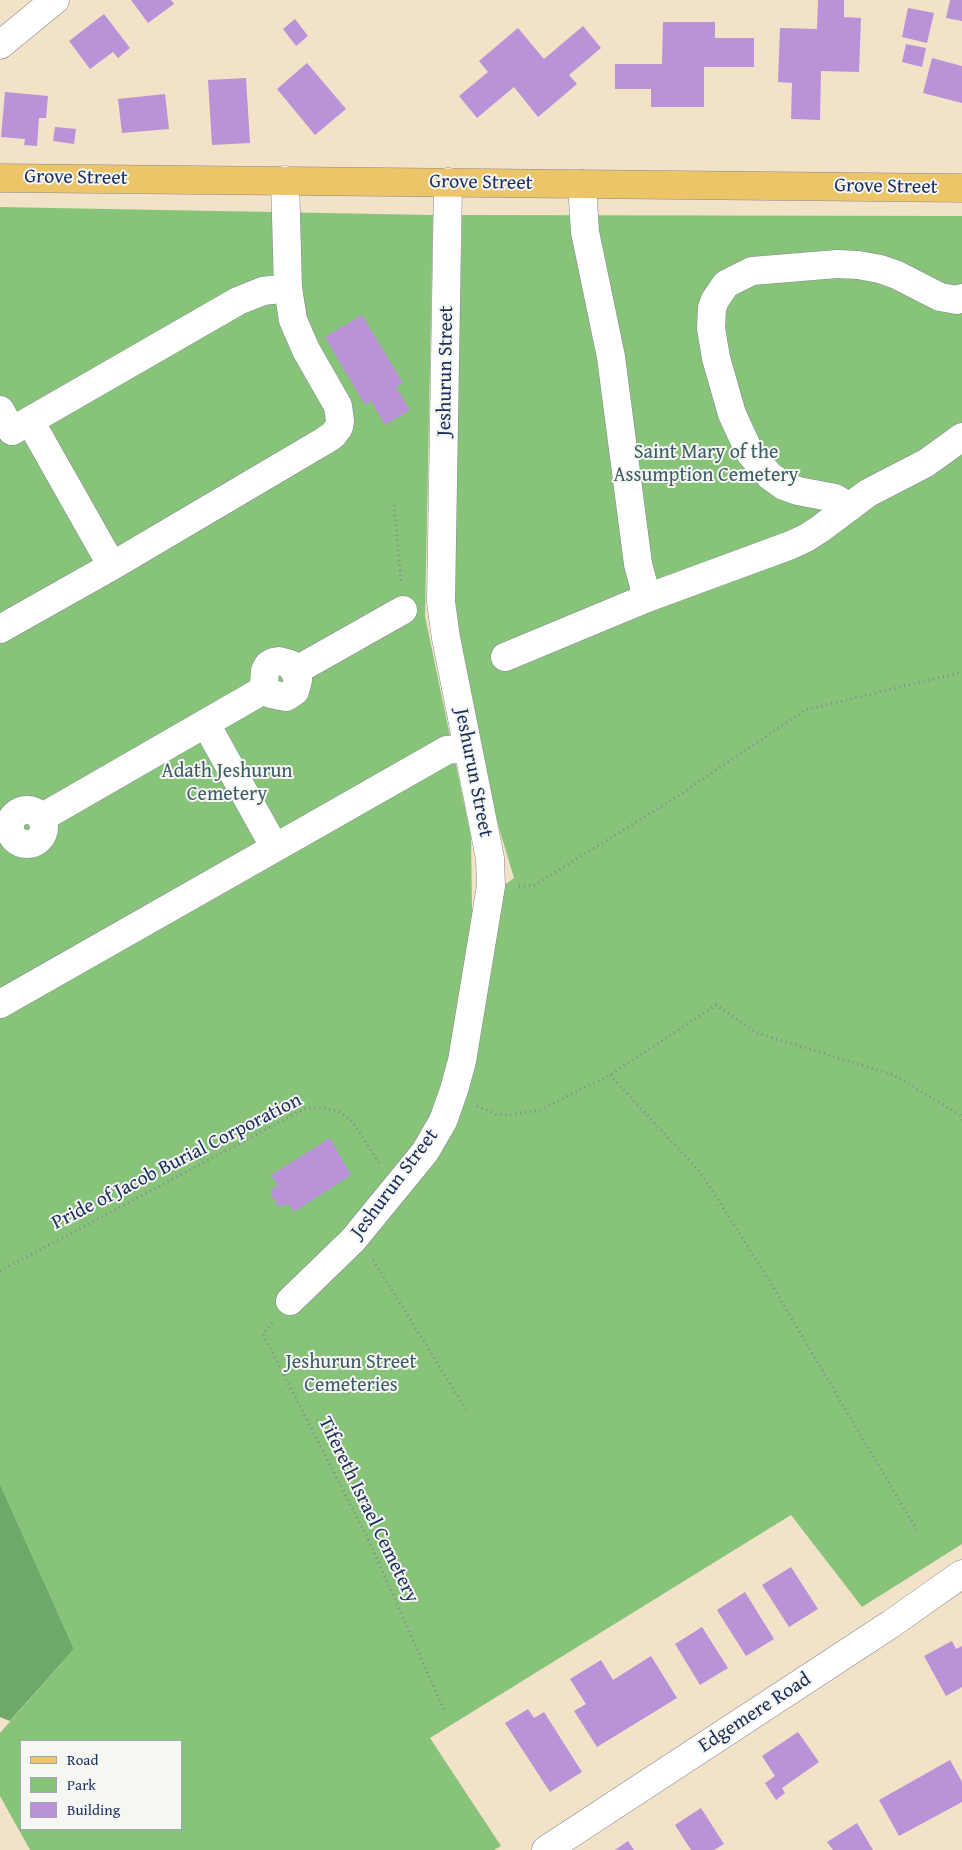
<!DOCTYPE html>
<html>
<head>
<meta charset="utf-8">
<style>
  body { margin:0 }
  #map { position:relative; width:962px; height:1850px; overflow:hidden; background:#f2e2c8; font-family:"Gentium Book Plus",serif }
  canvas { display:block }
  .legend { position:absolute; left:20px; top:1740px; width:162px; height:90px; box-sizing:border-box; background:#f6f6f2; border:1px solid #9ea6b7; margin:0; padding:6px 9px; list-style:none; font-size:15px; color:#1b2f5e }
  .legend li { display:flex; align-items:center; gap:10px; height:25px }
  .legend b { width:25px; border:1px solid #9ea6b7 }
</style>
</head>
<body>
<div id="map">
<canvas width="962" height="1850"></canvas>
<ul class="legend">
<li><b style="height:6px;background:#edc569"></b>Road</li>
<li><b style="height:14px;background:#87c47a"></b>Park</li>
<li><b style="height:14px;background:#ba92d8"></b>Building</li>
</ul>
</div>
<script>
const ctx = document.querySelector('canvas').getContext('2d');
ctx.lineJoin = 'round';
function paint(path, color) { ctx.fillStyle = color; ctx.fill(path, 'evenodd'); }
const shape = rows => new Path2D(rows.map(r => 'M' + r).join(''));
function strokePath(path, color, width, dash) { ctx.strokeStyle = color; ctx.lineWidth = width; ctx.lineCap = dash ? 'butt' : 'round'; ctx.setLineDash(dash || []); ctx.stroke(path); }
function label(font, color, halo, rows, align = 'center') {
  ctx.font = font + ' "Gentium Book Plus",serif'; ctx.lineWidth = 4; ctx.setLineDash([]); ctx.textBaseline = 'middle'; ctx.strokeStyle = halo; ctx.fillStyle = color; for (const [text, x, y, turn = 0] of rows) {
    ctx.save(); ctx.translate(x, y); ctx.rotate((+turn || 0) * Math.PI / 180); ctx.textAlign = isNaN(turn) ? turn : align; if (halo) ctx.strokeText(text, 0, 0); ctx.fillText(text, 0, 0); ctx.restore();
  }
}
const green = shape([
  [0,207,433,215,425,616,471,837,472,909,514,878,487,788,454,617,462,215,962,216,962,1544,862,1607,791,1515,430,1738,501,1846,494,1850,30,1850,0,1796,0,1733,74,1649,0,1484],
  [21,1741,181,1741,181,1829,21,1829]
]);
const forest = shape([
  [0,1484,74,1649,10,1721,0,1717]
]);
const building = shape([
  [131,0,171,0,174,4,148,23],
  [818,0,844,0,844,17,861,18,859,72,821,71,820,120,791,119,792,83,778,82,780,28,817,29],
  [950,0,962,0,962,21,946,18],
  [908,8,934,13,927,43,902,37],
  [104,14,130,48,118,58,113,52,90,69,69,41],
  [295,19,308,36,296,46,283,29],
  [663,22,715,22,715,38,754,38,754,67,704,67,704,107,651,107,651,89,615,89,615,64,662,64],
  [583,26,601,48,569,75,577,84,538,117,514,87,477,118,459,96,488,72,479,61,518,28,544,59],
  [906,44,926,48,922,67,902,62],
  [932,58,962,66,962,103,923,93],
  [307,63,346,109,315,135,277,89],
  [246,78,250,143,212,145,208,80],
  [5,92,48,96,46,118,39,118,37,146,24,145,25,139,1,137],
  [165,94,169,129,122,133,118,99],
  [55,127,76,129,74,144,53,141],
  [362,315,403,383,396,387,410,410,385,425,371,401,365,405,325,337],
  [330,1138,351,1175,294,1212,288,1204,284,1206,278,1206,271,1195,272,1189,278,1185,271,1175],
  [791,1567,818,1609,789,1627,762,1585],
  [745,1592,774,1639,746,1656,717,1610],
  [702,1627,728,1668,700,1685,675,1644],
  [952,1641,956,1649,962,1646,962,1687,946,1696,924,1656],
  [651,1656,677,1698,597,1747,574,1711,586,1704,570,1679,601,1660,613,1680],
  [528,1709,534,1718,544,1712,582,1772,550,1792,505,1723],
  [798,1732,819,1762,782,1788,785,1793,776,1800,765,1783,775,1776,762,1756],
  [950,1760,962,1782,962,1802,899,1836,879,1800],
  [701,1808,724,1844,714,1850,691,1850,675,1825],
  [857,1823,873,1850,833,1850,827,1842],
  [628,1841,634,1850,615,1850]
]);
const path = shape([
  [394,505,401,582],
  [519,886,533,886,678,796,805,710,962,672],
  [610,1075,701,1173,767,1277,918,1532],
  [477,1106,496,1114,509,1115,540,1110,610,1075,716,1005,757,1033,894,1075,960,1115,962,1120],
  [373,1260,466,1409],
  [0,1271,306,1108,320,1108,338,1111,352,1121,379,1163],
  [272,1323,263,1334,369,1541,445,1712]
]);
const minor = shape([
  [0,45,55,0],
  [582,184,585,232,611,357,638,564,647,598],
  [0,410,12,431,238,301,263,291,288,288,285,180],
  [30,421,112,566],
  [850,507,835,498,798,491,784,486,770,476,750,453,732,414,716,358,711,328,712,308,715,300,726,284,752,271,837,264,858,265,880,269,897,275,940,297,957,300,962,298],
  [0,629,112,566,324,441,333,435,339,427,340,421,338,406,306,350,293,320,288,288],
  [505,657,647,598,791,545,806,538,820,529,868,493,926,463,962,437],
  [279,661,290,664,297,676,298,680,295,691,286,697,271,694,265,689,264,684,265,671,268,665,273,662,279,661],
  [295,671,403,610],
  [206,724,275,848],
  '10 827a17 17 0 1 1 34 0a17 17 0 1 1-34 0Z',
  [41,818,265,689],
  [0,1004,447,750,467,748],
  [290,1301,353,1240,425,1152,443,1121,454,1090,462,1061,491,886,490,858,446,638,441,602,448,182],
  [546,1850,891,1624,962,1574]
]);
const major = shape([
  [0,178,962,188]
]);
const streetNames = [
  ["Grove Street",76,178,1],
  ["Grove Street",481,183,1],
  ["Grove Street",886,187,1],
  ["Jeshurun Street",446,371,-89],
  ["Jeshurun Street",473,773,79],
  ["Pride of Jacob Burial Corporation",177,1162,-27],
  ["Jeshurun Street",395,1184,-53],
  ["Tifereth Israel Cemetery",368,1510,64],
  ["Edgemere Road",755,1713,-33]
];
const parkNames = [
  ["Saint Mary of the",706,453],
  ["Assumption Cemetery",706,476],
  ["Adath Jeshurun",227,772],
  ["Cemetery",227,795],
  ["Jeshurun Street",351,1363],
  ["Cemeteries",351,1386]
];
paint(green, '#87c47a');
paint(forest, '#6daa6a');
paint(building, '#ba92d8');
strokePath(minor, '#868893', 29);
strokePath(major, '#868893', 29);
strokePath(path, '#868893', 3, [1, 4]);
strokePath(minor, '#fff', 28);
strokePath(major, '#edc569', 28);
label('20px', '#1b2f5e', '#f6f6f2', streetNames);
label('20px', '#3b5c66', '#f6f6f2', parkNames);
</script>
</body>
</html>
